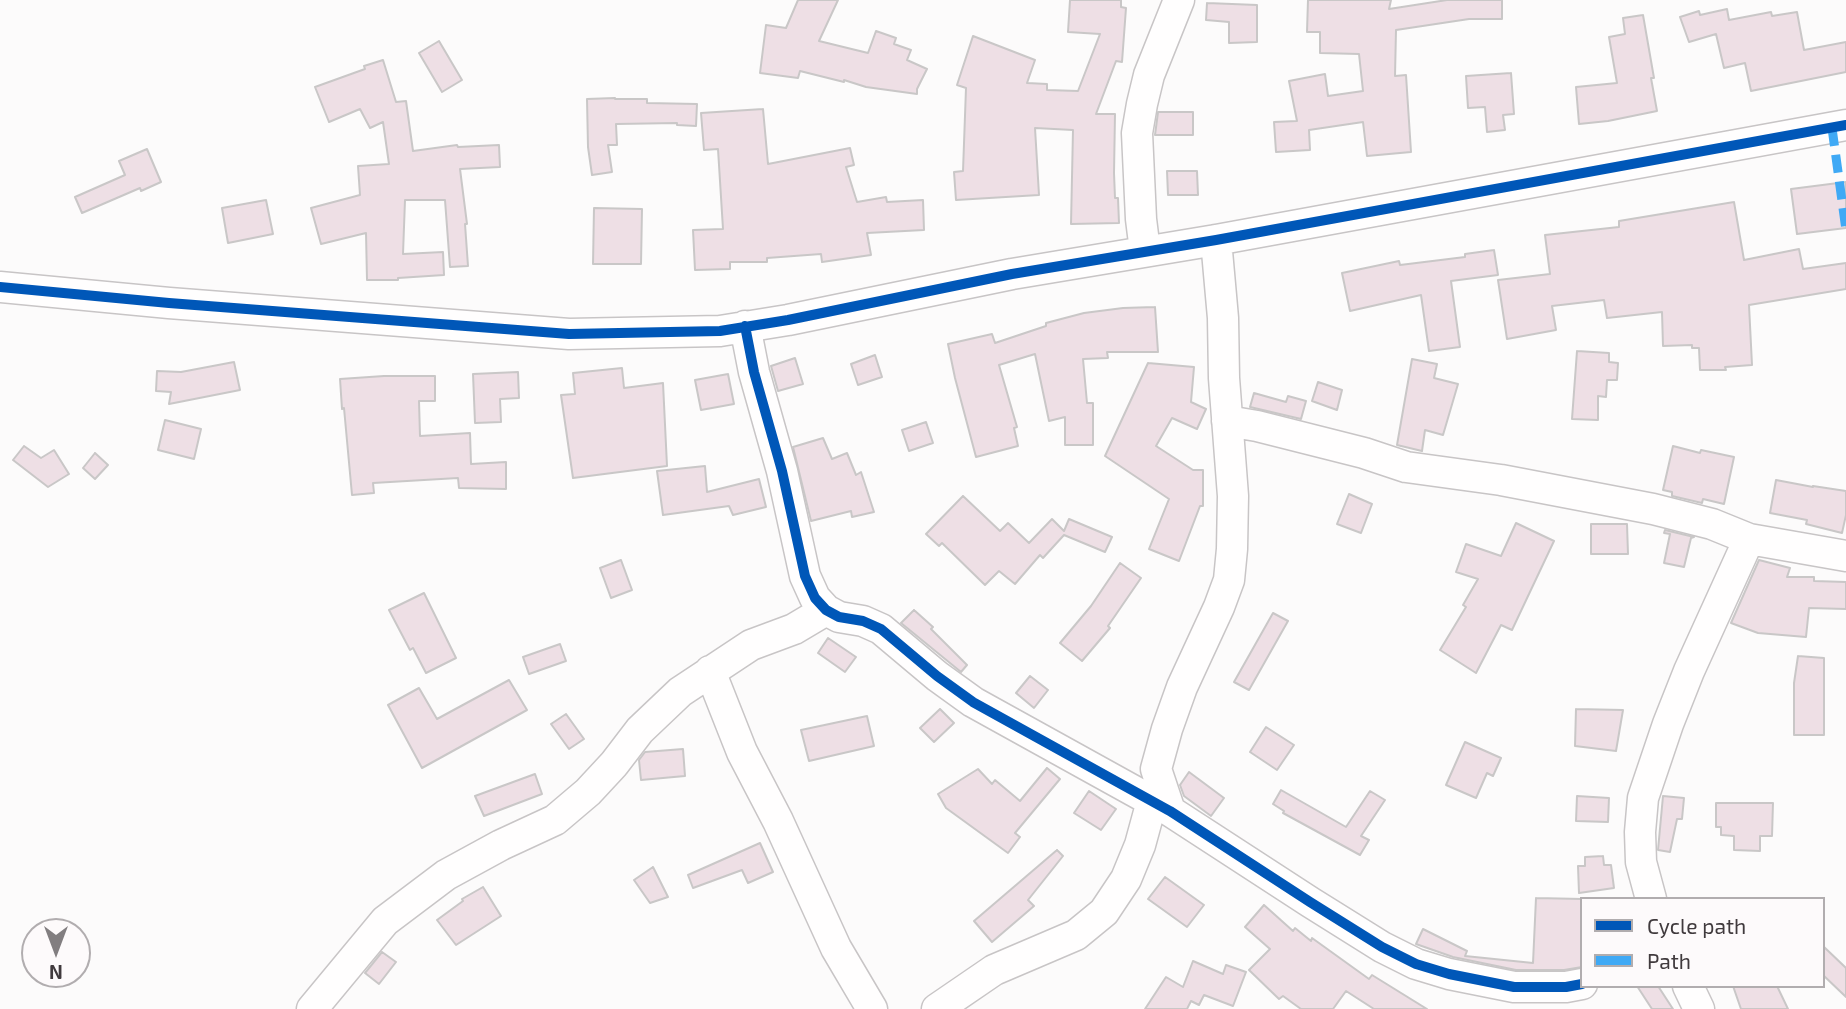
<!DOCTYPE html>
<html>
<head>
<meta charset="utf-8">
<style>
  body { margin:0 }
  #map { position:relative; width:1846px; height:1009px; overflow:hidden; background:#fcfbfb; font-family:"Exo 2",sans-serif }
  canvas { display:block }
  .legend { position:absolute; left:1580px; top:897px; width:245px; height:91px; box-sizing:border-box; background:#fdfafb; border:2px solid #b1adaf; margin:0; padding:9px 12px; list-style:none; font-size:21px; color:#403a3d }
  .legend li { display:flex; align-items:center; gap:14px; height:35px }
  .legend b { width:35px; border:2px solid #b1adaf }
  .north { position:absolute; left:21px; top:918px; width:70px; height:70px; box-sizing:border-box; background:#fdfafb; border:2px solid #b1adaf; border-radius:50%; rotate:180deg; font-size:19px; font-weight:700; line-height:28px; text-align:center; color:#403a3d }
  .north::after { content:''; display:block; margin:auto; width:24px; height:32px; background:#827e80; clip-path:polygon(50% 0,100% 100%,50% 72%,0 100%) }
</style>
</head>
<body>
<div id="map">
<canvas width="1846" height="1009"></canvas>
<ul class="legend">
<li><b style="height:9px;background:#0057b8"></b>Cycle path</li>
<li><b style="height:9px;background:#3fa9f5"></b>Path</li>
</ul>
<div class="north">N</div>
</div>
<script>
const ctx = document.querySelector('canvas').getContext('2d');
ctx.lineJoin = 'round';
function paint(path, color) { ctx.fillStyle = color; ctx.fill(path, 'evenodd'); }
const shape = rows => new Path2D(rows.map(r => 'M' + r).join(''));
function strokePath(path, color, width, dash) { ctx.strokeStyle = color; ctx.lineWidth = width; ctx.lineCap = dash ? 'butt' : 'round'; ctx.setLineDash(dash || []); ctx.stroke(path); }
const building = shape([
  [798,0,838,0,819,41,868,53,876,31,896,38,894,44,911,50,907,60,927,69,917,89,917,94,866,87,844,80,844,82,800,71,798,78,760,73,766,25,786,28,798,0],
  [1070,0,1121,0,1121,7,1126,8,1122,62,1116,61,1096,114,1115,114,1114,173,1115,198,1118,198,1119,223,1071,224,1073,130,1035,128,1039,195,956,200,954,172,963,171,966,88,957,85,973,36,1035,60,1027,83,1047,84,1047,90,1078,91,1100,34,1068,32,1070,0],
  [1308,0,1391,0,1389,9,1447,0,1502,0,1502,19,1469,19,1396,30,1395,76,1406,75,1411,152,1367,156,1363,122,1309,130,1310,150,1276,152,1274,122,1297,121,1289,81,1325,74,1328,96,1363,91,1359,54,1320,53,1320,32,1307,32,1308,0],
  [1207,3,1257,5,1257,42,1229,43,1229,22,1206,20,1207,3],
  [1727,9,1729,20,1771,12,1772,16,1797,12,1804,50,1846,42,1846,72,1751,91,1745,63,1724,68,1716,34,1689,42,1680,17,1699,11,1700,15,1727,9],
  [1643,15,1654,78,1651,78,1657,111,1608,121,1579,124,1576,87,1617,83,1609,37,1625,34,1623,18,1643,15],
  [439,41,462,80,442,92,419,53,439,41],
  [383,60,396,102,406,101,413,151,457,145,458,147,499,145,500,167,460,169,467,224,465,224,468,266,450,267,445,200,405,200,403,254,443,252,444,275,398,278,398,280,367,280,366,233,321,244,311,208,360,195,358,166,389,164,383,122,370,128,360,109,329,122,315,87,365,69,364,66,383,60],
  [1511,73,1514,114,1503,115,1505,130,1487,132,1485,107,1468,108,1466,76,1511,73],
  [615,98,615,99,647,99,647,103,697,104,696,126,677,125,677,123,616,124,617,145,608,145,612,172,592,175,588,147,587,99,615,98],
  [763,109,768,164,850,148,854,165,846,167,857,202,886,197,887,202,923,200,924,230,867,233,871,255,822,262,821,254,767,258,767,262,730,262,730,269,695,270,693,230,723,229,718,149,704,150,701,113,763,109],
  [1158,112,1193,112,1193,135,1155,135,1158,112],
  [147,149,161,182,141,191,140,188,82,213,75,197,125,175,119,161,147,149],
  [1167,171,1197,171,1198,195,1168,195,1167,171],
  [1846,182,1846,228,1797,234,1791,189,1846,182],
  [266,200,273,234,228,243,222,208,266,200],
  [1734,202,1744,260,1799,249,1803,269,1846,263,1846,289,1749,305,1752,365,1725,367,1726,370,1700,370,1699,348,1692,348,1692,345,1663,346,1662,312,1607,318,1604,300,1552,306,1556,330,1507,339,1498,280,1550,274,1545,235,1619,227,1619,221,1734,202],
  [594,208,642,209,641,264,593,264,594,208],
  [1494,250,1498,275,1451,281,1460,347,1429,351,1421,295,1350,311,1342,273,1399,261,1400,265,1465,257,1465,254,1494,250],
  [1155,307,1158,352,1107,352,1108,358,1083,359,1087,403,1093,403,1093,445,1065,445,1065,417,1049,421,1035,354,999,365,1017,427,1014,428,1018,446,976,457,955,378,948,344,992,334,995,343,1046,326,1046,323,1084,313,1123,308,1155,307],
  [1577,351,1609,353,1609,362,1618,363,1617,380,1607,380,1606,397,1598,396,1598,420,1572,419,1577,351],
  [875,355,882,377,858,385,851,364,875,355],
  [795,358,803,384,778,391,771,366,795,358],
  [1412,359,1437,364,1434,378,1458,384,1443,435,1425,430,1422,451,1397,445,1412,359],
  [234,362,240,390,169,404,171,392,156,391,157,371,181,372,234,362],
  [1148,363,1194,367,1191,402,1206,409,1197,429,1172,418,1156,446,1193,470,1203,470,1203,506,1200,506,1179,561,1149,549,1169,499,1105,456,1148,363],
  [622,368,624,388,663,383,667,466,573,478,561,395,575,394,573,373,622,368],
  [518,372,519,398,500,399,501,422,475,423,473,374,518,372],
  [728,374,734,404,701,410,695,380,728,374],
  [384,376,435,376,435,401,419,401,420,436,470,433,471,464,506,462,506,489,459,488,458,478,373,483,374,493,352,495,344,408,342,409,340,379,384,376],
  [1318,382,1342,390,1337,410,1312,401,1318,382],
  [1254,393,1286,402,1288,396,1306,401,1301,419,1250,407,1254,393],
  [165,420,201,429,194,459,158,450,165,420],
  [926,422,933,443,909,451,902,430,926,422],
  [823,438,832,459,847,453,856,475,861,472,874,512,852,517,851,511,811,521,793,447,823,438],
  [24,446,41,458,54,450,69,474,48,487,13,460,24,446],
  [1673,446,1700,453,1701,450,1734,457,1724,504,1703,499,1702,503,1672,496,1672,492,1663,490,1673,446],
  [95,453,108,465,95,479,83,468,95,453],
  [705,466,707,492,759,479,766,507,733,515,729,506,663,515,657,471,705,466],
  [1776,480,1813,487,1813,486,1846,491,1846,515,1842,533,1806,524,1807,520,1770,513,1776,480],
  [1349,494,1372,504,1361,533,1337,524,1349,494],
  [963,496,1000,531,1008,523,1029,543,1052,519,1064,531,1069,519,1112,537,1105,552,1064,535,1043,558,1040,555,1015,584,999,571,985,585,942,543,939,546,926,534,963,496],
  [1516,523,1554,541,1512,630,1501,625,1476,673,1440,650,1466,607,1463,605,1478,579,1456,572,1466,544,1501,556,1516,523],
  [1591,524,1627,524,1628,554,1591,554,1591,524],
  [1665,530,1694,537,1691,538,1684,567,1664,563,1670,534,1664,533,1665,530],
  [621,560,632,590,611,598,600,568,621,560],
  [1759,560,1790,568,1787,577,1814,577,1814,581,1846,582,1846,609,1809,608,1806,637,1758,633,1731,623,1759,560],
  [1120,563,1141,578,1108,626,1110,628,1082,661,1060,643,1091,606,1120,563],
  [424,593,456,658,426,673,413,648,410,650,389,610,424,593],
  [914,610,933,627,931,629,967,665,961,672,901,623,914,610],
  [1273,613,1288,621,1249,690,1234,682,1273,613],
  [828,638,856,657,845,672,818,653,828,638],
  [560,644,566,661,529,674,523,657,560,644],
  [1798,656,1824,658,1824,735,1794,735,1794,683,1798,656],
  [1030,676,1048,690,1034,708,1016,693,1030,676],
  [509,680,527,710,422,768,388,705,419,688,437,719,509,680],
  [940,709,954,723,934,742,920,728,940,709],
  [1576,709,1623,710,1616,751,1575,746,1576,709],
  [566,714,584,739,569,749,551,724,566,714],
  [867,716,874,746,809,761,801,730,867,716],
  [1266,727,1294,745,1277,770,1250,752,1266,727],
  [1465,742,1501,758,1493,776,1487,773,1476,798,1446,785,1465,742],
  [683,749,685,776,641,780,639,760,645,752,683,749],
  [1047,768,1060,779,1015,833,1020,837,1008,853,946,808,938,794,978,769,992,784,995,780,1020,801,1047,768],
  [1189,772,1224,798,1211,816,1184,796,1180,785,1189,772],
  [535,774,542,794,484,816,475,796,535,774],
  [1281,790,1346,827,1370,791,1385,800,1361,836,1369,840,1360,855,1283,813,1284,811,1273,804,1281,790],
  [1089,791,1116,809,1101,830,1074,813,1089,791],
  [1577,796,1609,798,1608,822,1576,821,1577,796],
  [1663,796,1684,798,1682,819,1677,819,1670,852,1658,850,1663,796],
  [1716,803,1773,803,1772,836,1760,836,1760,851,1734,850,1734,836,1721,835,1721,827,1716,827,1716,803],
  [760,843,773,872,748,883,742,870,693,888,688,875,760,843],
  [1057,850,1063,856,1028,900,1034,906,992,942,974,921,1057,850],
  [1603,856,1604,865,1611,865,1614,888,1579,893,1578,866,1585,866,1585,857,1603,856],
  [653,867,668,897,650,903,634,880,653,867],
  [1165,877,1204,905,1187,927,1148,899,1165,877],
  [483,887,501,916,456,945,437,920,463,901,462,899,483,887],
  [1536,898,1582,899,1582,967,1564,970,1516,970,1453,957,1416,944,1423,929,1467,951,1465,956,1533,963,1536,898],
  [1264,905,1293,931,1295,928,1311,941,1312,938,1369,979,1372,975,1427,1009,1374,1009,1346,991,1333,1009,1301,1009,1283,996,1279,999,1249,970,1270,949,1245,927,1264,905],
  [1823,946,1846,968,1846,997,1823,975,1823,946],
  [382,952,396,962,379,984,365,973,382,952],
  [1193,961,1223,974,1226,965,1246,972,1233,1006,1204,995,1199,1005,1191,1001,1187,1009,1145,1009,1166,977,1183,987,1193,961],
  [1637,986,1658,986,1673,1009,1652,1009,1637,986],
  [1733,986,1777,986,1788,1009,1741,1009,1733,986]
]);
const minor = shape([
  [1145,251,1141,219,1137,133,1142,104,1149,75,1179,0],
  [0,287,169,303,569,334,720,331,788,320,1012,274,1216,240,1846,125],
  [745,326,754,372,782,471,805,576,815,598,826,610,839,617,863,621,881,629,937,676,973,702,1170,811,1310,902,1382,947,1416,964,1449,974,1514,987,1566,987,1582,984],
  [1227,421,1257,426,1364,453,1406,467,1501,480,1653,509,1712,524,1749,539,1846,556],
  [710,671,742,752,778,821,836,948,872,1009],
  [1170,811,1156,769,1167,729,1182,687,1219,607,1229,580,1232,549,1233,496,1224,378,1223,318,1216,240],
  [1651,899,1641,862,1640,832,1643,798,1668,724,1689,671,1749,539],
  [1688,986,1699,1009],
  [312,1009,385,921,446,875,501,845,555,820,588,792,614,764,640,730,680,692,751,645,794,629,826,610],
  [937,1009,994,970,1076,935,1104,912,1126,879,1140,845,1152,801]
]);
const quiet = shape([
  [1832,128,1846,230]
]);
const cycleway = shape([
  [0,287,169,303,569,334,720,331,788,320,1012,274,1216,240,1846,125],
  [745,326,754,372,782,471,805,576,815,598,826,610,839,617,863,621,881,629,937,676,973,702,1170,811,1310,902,1382,947,1416,964,1449,974,1514,987,1566,987,1582,984]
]);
paint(building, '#eedfe5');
strokePath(building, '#c9c7c7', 2);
strokePath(minor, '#c8c5c6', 33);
strokePath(minor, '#fffefe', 30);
strokePath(quiet, '#3fa9f5', 9, [18, 9]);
strokePath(cycleway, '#0057b8', 10);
</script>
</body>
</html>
